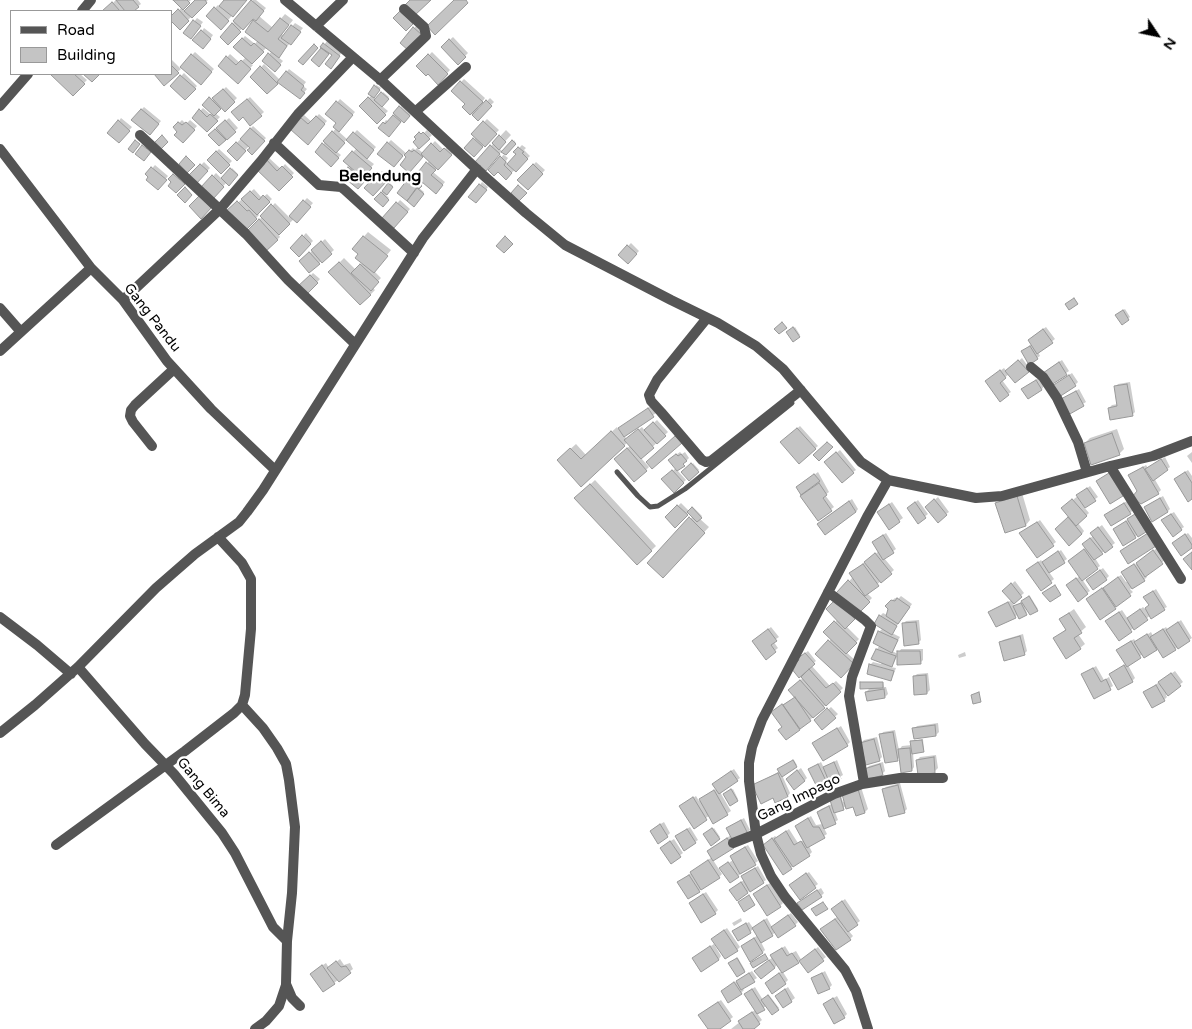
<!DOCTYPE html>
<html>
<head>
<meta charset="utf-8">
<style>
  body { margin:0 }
  #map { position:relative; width:1192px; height:1029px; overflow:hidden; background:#fff; font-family:"Varela Round",sans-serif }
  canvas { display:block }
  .legend { position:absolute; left:10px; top:10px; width:162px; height:65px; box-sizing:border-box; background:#fff; border:1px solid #999; margin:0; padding:6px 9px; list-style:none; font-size:15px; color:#000 }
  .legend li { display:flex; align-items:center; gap:10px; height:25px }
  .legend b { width:25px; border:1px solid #999 }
  .north { position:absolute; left:1132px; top:10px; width:50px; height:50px; -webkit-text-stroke:4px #fff; paint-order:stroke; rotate:124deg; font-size:14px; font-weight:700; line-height:20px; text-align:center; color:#000 }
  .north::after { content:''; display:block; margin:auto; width:18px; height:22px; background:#000; clip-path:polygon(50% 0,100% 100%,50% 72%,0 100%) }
</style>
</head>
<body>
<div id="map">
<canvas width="1192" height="1029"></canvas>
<ul class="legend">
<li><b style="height:6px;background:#555"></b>Road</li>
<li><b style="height:14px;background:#c4c4c4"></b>Building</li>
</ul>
<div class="north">N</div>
</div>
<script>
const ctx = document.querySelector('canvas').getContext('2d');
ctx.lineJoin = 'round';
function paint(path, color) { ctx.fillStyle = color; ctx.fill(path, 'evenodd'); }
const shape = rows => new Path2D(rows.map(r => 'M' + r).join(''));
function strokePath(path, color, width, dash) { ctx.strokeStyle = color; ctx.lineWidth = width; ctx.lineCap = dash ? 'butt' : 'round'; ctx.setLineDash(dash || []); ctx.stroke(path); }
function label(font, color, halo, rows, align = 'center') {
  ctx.font = font + ' "Varela Round",sans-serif'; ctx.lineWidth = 4.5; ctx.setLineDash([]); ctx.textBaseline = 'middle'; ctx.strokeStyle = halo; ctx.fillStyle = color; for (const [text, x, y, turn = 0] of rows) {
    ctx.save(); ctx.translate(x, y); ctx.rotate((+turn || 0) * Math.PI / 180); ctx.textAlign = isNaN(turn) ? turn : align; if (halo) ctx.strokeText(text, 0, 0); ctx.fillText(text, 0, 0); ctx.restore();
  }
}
const shadow = shape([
  [116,0,138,0,141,4,132,11,104,11],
  [175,0,191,0,182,8,185,11,196,0,208,0,180,28,171,18,182,7],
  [226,0,246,0,221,28,207,16,218,5,220,7],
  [253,0,256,0,266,8,259,16,273,28,285,14,293,20,282,34,284,36,295,23,303,28,278,57,283,61,275,70,269,54,272,51,267,47,251,64,253,65,238,82,219,66,230,54,240,63,246,57,235,47,245,36,255,44,258,40,254,21,256,19,253,17,228,43,221,37],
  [197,18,203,22,194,34,185,33],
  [417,25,424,32,401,42],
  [204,28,213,35,206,45,202,31],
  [453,37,468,53,458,63,442,47],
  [327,41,342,52,334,64,333,55,330,52,322,62,313,60],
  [195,52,214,69,201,83,192,55],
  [432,52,450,70,438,83,428,72,418,66],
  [172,60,181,69,164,84,156,74,171,74],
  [264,64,280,80,289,69,306,82,303,86,307,89,302,95,278,81,267,93,252,77],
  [184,73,197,86,185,99,171,86],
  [52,74,80,74,87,80,73,94],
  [464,79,485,98,478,108,479,109,490,98,494,102,477,119,463,107,466,104,452,91],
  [376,85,381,88,374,97,376,100,383,92,389,97,382,106,388,111,377,122,360,106,372,95,370,94],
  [226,87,237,98,225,110,221,106,215,113,220,117,207,130,193,118,203,108,211,115,212,113,204,104,210,97,213,100],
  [250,97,264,112,251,124,243,115,233,112],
  [340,99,355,112,338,131,348,140,357,130,376,147,366,158,374,164,364,175,367,177,361,184,349,168,351,166,353,152,357,148,347,139,336,151,341,155,331,165,317,152,336,128,338,123,327,114],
  [401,106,411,115,404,121,403,120,392,132,380,128,386,120,389,122],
  [144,107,161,121,153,131,141,110],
  [319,114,327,121,308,143,291,129,304,115,312,122],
  [121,118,132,127,119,142,119,121],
  [229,118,238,128,219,145,210,135],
  [487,119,499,130,474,155,466,148,476,137,472,134],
  [182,120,186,124,190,120,197,126,183,142,179,132,175,127],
  [253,126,266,138,252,153,251,148,249,146,237,159,229,151],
  [423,130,418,135,420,137,427,130,432,135,418,149,423,153,435,141,444,150,448,146,454,152,433,172,445,182,439,189,424,182,419,188,424,192,414,205,413,192,406,199,398,193,422,184,412,176,414,174,417,176,430,160,424,155,409,171,408,157,404,154,394,166,388,143,391,140,407,154,413,148,415,150,418,147,416,137],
  [506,130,511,135,499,148,502,151,486,169,491,146],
  [514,140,516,143,504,155,508,158,506,161,508,164,518,154,515,152,522,145,526,148,524,150,530,156,506,178,498,170,490,170,505,153,503,152],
  [219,149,232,161,221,172,208,160],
  [268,157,281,169,285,164,294,173,279,189,257,168],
  [204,162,210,168,196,182,190,176],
  [536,162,545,170,528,188,519,180],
  [155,165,168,176,158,188,147,174],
  [232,168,238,174,228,184,227,182,213,197,202,187,216,173,222,179],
  [382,171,389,178,373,195,366,188],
  [482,182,488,187,479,199,480,185],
  [390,183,393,186,386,195,389,198,383,205,376,199],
  [254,189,262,198,267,194,272,199,257,213,259,215,244,230,227,212],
  [307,198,313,203,297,221,294,219,278,234,280,237,264,252,247,233,275,203,289,217],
  [400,200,410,209,397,224,384,218],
  [368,232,391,250,374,271,381,278,372,287,375,290,361,304,330,272,344,258,356,270,363,262,360,254,353,249],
  [306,233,313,241,299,255,292,248],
  [325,239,334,250,310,271,301,261],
  [631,243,639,251,627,263,619,255],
  [313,273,320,279,306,294,299,287],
  [1125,309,1130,317,1122,323,1118,314],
  [795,327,800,335,793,340,788,332],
  [1046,327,1055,339,1038,352,1040,356,1037,358,1022,351,1032,344,1032,337],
  [1022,358,1030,369,1028,371,1009,374,1002,380,1011,392,1008,394,989,379,1004,368,1007,372],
  [1062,360,1069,371,1051,384,1047,370],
  [1072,373,1078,382,1075,385,1056,384],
  [1039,378,1044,386,1042,389,1026,386],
  [1130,382,1135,412,1132,415,1109,408,1112,405,1118,404,1115,387,1118,384],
  [1079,389,1086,402,1068,413,1061,400],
  [651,406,656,413,624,436,627,439,642,427,645,431,657,420,668,432,641,458,649,467,646,470,615,459,631,445,628,442,581,485,558,460,576,444,586,455,617,427,618,429],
  [800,426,818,446,799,462,782,442],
  [1117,429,1124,449,1119,454,1085,443,1090,438],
  [840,450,856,470,853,472,829,459],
  [680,452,682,454,685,452,689,458,677,470,686,480,674,491,663,479,676,468,673,457],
  [1192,452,1192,463,1187,456],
  [1165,457,1170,467,1154,478,1161,490,1158,493,1139,491,1133,473,1146,465,1148,468],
  [693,463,699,470,689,479,683,472],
  [1188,470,1192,476,1192,498,1175,479],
  [818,472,829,492,825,495,834,507,818,519,797,488],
  [595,480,656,546,637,564,576,498],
  [1090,486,1098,497,1084,507,1089,513,1078,523,1084,531,1082,534,1059,526,1070,517,1063,508],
  [1022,493,1030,520,1026,525,1006,532,997,504,1002,499],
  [1163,496,1170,509,1168,511,1148,505],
  [938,497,949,512,946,514,930,504],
  [852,499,858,509,856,512,821,521],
  [918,500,928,514,918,522,911,506],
  [1127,501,1133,510,1130,513,1105,515],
  [892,502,903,518,889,528,879,512],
  [681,503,689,511,693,507,702,516,700,519,709,527,663,576,649,563,693,516,689,512,675,526,666,517],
  [1174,512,1184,527,1181,529,1166,517],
  [1129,519,1138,534,1135,537,1117,527],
  [1040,520,1056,542,1037,557,1024,532],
  [1102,525,1115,543,1095,558,1100,566,1082,579,1090,591,1087,593,1070,583,1080,576,1072,558,1087,548,1087,541,1093,536,1094,531],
  [886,533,896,549,884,558,894,570,867,593,872,598,858,612,838,593,853,577,853,571,879,551,876,540],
  [1188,533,1192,538,1192,546,1176,541],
  [1157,548,1165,560,1146,575,1147,577,1144,580,1130,589,1133,592,1117,604,1115,608,1090,597,1121,575,1126,582,1128,581,1125,570,1138,563],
  [1061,550,1067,559,1049,572,1054,579,1042,589,1031,568,1041,560,1043,563],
  [1103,568,1109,576,1106,579,1087,580],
  [1015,581,1024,593,1013,603,1014,607,1030,596,1038,609,1037,610,1025,605,1024,605,1027,613,1018,614,1015,617,990,612,1012,600,1004,591],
  [1156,589,1167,607,1151,615,1119,639,1110,618,1122,610,1128,619,1143,607,1145,609,1150,605,1145,597],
  [901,596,912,604,892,633,900,637,892,651,898,654,901,649,923,649,923,660,920,663,898,654,894,663,890,667,896,668,893,676,890,679,870,665,873,662,881,664,882,662,877,649,880,645,879,632,883,628,880,616,883,613,887,615,889,609,886,606,895,598,898,599],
  [1074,609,1086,627,1078,634,1085,644,1080,648,1055,639,1066,629,1060,619],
  [856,616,846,626,859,639,846,652,856,661,841,676,817,654,832,638,825,632,838,619],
  [919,620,921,640,918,643,903,624,906,621],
  [1181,620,1192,638,1189,640,1175,649,1158,648,1144,656,1143,654,1128,665,1135,678,1132,681,1111,674,1126,664,1121,647,1134,639,1136,642,1151,632,1153,636,1166,627,1168,630],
  [771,627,779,637,773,641,778,648,766,658,756,639],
  [1023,634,1027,651,1025,653,1005,659,1000,643,1003,640],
  [808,651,816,661,811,665,830,686,836,681,843,688,810,720,786,738,783,727,775,709,796,697,790,690,803,678,801,675,801,660,803,655],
  [965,652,966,656,959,658,958,655],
  [1096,666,1104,680,1109,677,1113,686,1094,697,1083,675],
  [1175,671,1183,682,1166,695,1167,697,1164,700,1152,706,1145,692],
  [928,673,930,690,927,693,914,677,917,674],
  [862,682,883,682,884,687,886,687,888,694,885,697,866,692,871,687,861,683],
  [831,707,838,714,822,728,816,720],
  [938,723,939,732,936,735,914,729,917,726],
  [841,726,850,742,847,745,814,743],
  [895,730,899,750,902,746,912,745,913,741,923,739,924,750,913,752,914,767,912,770,900,757,898,759,881,735,883,732],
  [877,737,882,757,879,760,861,743,864,740],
  [936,755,938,768,935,771,917,760,920,757],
  [794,760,797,765,782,775,790,793,788,796,775,801,773,797,754,785,780,771,780,769],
  [837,760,843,775,831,782,829,779,818,786,810,769,821,762,824,768],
  [883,762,885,771,882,774,866,769,869,766],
  [801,768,807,778,805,780,790,776],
  [734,769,740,778,720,792,731,811,714,822,710,815,694,827,684,804,696,796,699,801,717,789,717,781],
  [900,783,907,809,904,812,883,790,886,787],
  [861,787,868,809,865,812,854,805,846,806,835,812,838,820,824,828,827,834,809,846,812,852,809,855,783,873,767,842,775,836,777,838,789,829,798,843,804,840,799,824,811,816,816,825,823,824,818,812,821,809,832,804,841,796,843,802,845,801],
  [733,789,738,799,737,800,725,793],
  [744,818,750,830,713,860,722,874,719,877,699,891,679,882,712,857,708,851,731,835,728,828],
  [664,822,670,833,667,836,654,828],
  [690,827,698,840,695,842,679,834],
  [714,828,720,837,711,844,705,834],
  [674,839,683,853,671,862,664,845],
  [748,845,758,861,738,876,724,866,733,860,731,856,734,853],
  [758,866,766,880,737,899,734,887,744,880,745,874],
  [809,872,818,884,800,898,793,883],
  [770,883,783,903,780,906,757,892],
  [821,888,824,893,821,896,802,900],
  [706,892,718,910,715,913,693,901],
  [845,899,860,921,848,930,853,936,850,939,825,927,838,916,836,906],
  [791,913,798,922,795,925,776,932,761,942,765,950,763,952,742,946,758,935,754,928,750,932,737,929,749,922,753,928,767,918,772,927],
  [741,918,742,921,734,926,732,923],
  [727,928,740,947,737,950,716,936],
  [714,944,721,956,719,959,697,955],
  [785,946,790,954,796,951,802,961,818,947,826,957,808,971,800,960,783,972,788,980,785,983,769,980,782,971,778,964,775,967,759,968,773,957,775,953],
  [738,958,745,970,744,971,731,962],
  [340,959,344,965,350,963,353,969,323,991,314,971,326,963,329,968],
  [752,971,757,978,742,988,744,990,741,993,725,989],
  [825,971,832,985,829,988,812,979],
  [755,987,763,1000,769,995,779,1008,772,1013,766,1006,757,1013,762,1020,751,1029,731,1029,755,1010,749,991],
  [788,987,795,998,783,1007,776,996],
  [837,996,847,1014,844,1017,824,1004],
  [721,1000,733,1017,718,1029,709,1029,703,1012]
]);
const building = shape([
  [116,0,133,0,139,7,134,11,125,11,116,0],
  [173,0,187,0,190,3,183,10,173,0],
  [195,0,205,0,207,3,192,18,184,11,195,0],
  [224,0,247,0,233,17,219,6,224,0],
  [251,0,264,11,256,21,253,19,243,30,233,21,251,0],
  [410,0,431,0,414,16,405,5,410,0],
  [454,0,466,0,468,3,435,35,427,26,454,0],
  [112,2,120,11,102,11,112,2],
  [214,7,229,21,221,30,206,16,214,7],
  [178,9,189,21,180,30,171,21,171,16,178,9],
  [400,11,413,24,406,31,393,18,400,11],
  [280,18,289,25,278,39,287,46,279,58,245,32,253,20,268,32,280,18],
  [193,20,201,26,191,39,183,33,193,20],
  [232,23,241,32,228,45,220,37,232,23],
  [291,25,301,32,291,45,281,38,291,25],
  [413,27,422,35,409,51,400,43,413,27],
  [201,30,211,39,203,49,192,40,201,30],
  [242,38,251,46,254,43,264,52,252,64,233,47,242,38],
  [449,39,466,57,458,65,441,47,449,39],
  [323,43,340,56,331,69,325,64,332,55,320,47,323,43],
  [314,44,318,48,303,65,298,61,314,44],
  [321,48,329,54,319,67,311,60,321,48],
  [268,53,281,65,275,72,262,61,268,53],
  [191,54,212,72,201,85,180,67,191,54],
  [428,54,448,74,438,85,428,74,426,76,416,66,428,54],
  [226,56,236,65,241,60,251,69,238,84,218,66,226,56],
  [171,65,179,73,164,86,154,74,171,74,171,65],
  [260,66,278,84,267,94,250,77,260,66],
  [286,71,304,86,301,90,305,93,300,99,277,82,286,71],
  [50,74,74,74,85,84,73,96,50,74],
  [83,74,100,74,92,82,83,74],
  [180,75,196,89,185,100,170,86,180,75],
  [460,81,483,102,470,115,462,107,465,104,451,91,460,81],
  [374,85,380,90,374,98,368,94,374,85],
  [223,89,235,102,225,112,212,98,223,89],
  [381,92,389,99,382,107,374,100,381,92],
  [209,97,221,109,214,116,202,105,209,97],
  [368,97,386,115,377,124,359,106,368,97],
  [247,99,262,116,250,126,243,117,239,121,231,112,247,99],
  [486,100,492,106,478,121,472,115,486,100],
  [336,101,353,115,339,132,333,127,336,123,325,114,336,101],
  [399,106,410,116,404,123,393,113,399,106],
  [141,109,159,124,150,135,131,120,141,109],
  [199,109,207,117,210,114,218,121,207,132,192,118,199,109],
  [393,115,401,122,389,137,378,128,383,122,385,124,393,115],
  [316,116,325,124,308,145,290,129,300,117,308,124,316,116],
  [118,120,130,131,119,143,107,133,118,120],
  [225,120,236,132,227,140,216,128,225,120],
  [483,121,497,134,485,147,471,134,483,121],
  [178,122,182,125,186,122,195,130,183,143,174,135,177,132,173,127,178,122],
  [250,128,265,141,252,155,247,150,250,148,240,139,250,128],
  [215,129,226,140,219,146,208,135,215,129],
  [332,131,345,143,336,153,323,141,332,131],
  [353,132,374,150,367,159,346,140,353,132],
  [419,132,421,134,423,132,430,139,419,149,413,142,416,139,414,137,419,132],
  [162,135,168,142,159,151,153,144,162,135],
  [499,135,506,142,499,150,492,143,499,135],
  [473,138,483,147,474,157,464,148,473,138],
  [135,140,140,144,133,153,128,149,135,140],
  [512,140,516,144,506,155,501,152,512,140],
  [236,142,246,151,237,161,227,151,236,142],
  [387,142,403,156,394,167,377,154,387,142],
  [322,143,339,158,331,167,315,152,322,143],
  [431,143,440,152,444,148,452,155,438,170,421,154,431,143],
  [142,145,151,152,144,161,135,154,142,145],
  [490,145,500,154,486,171,475,162,490,145],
  [518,147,524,152,522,153,528,159,516,172,507,164,516,154,513,152,518,147],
  [409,150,412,152,414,150,423,157,409,173,400,165,406,157,404,155,409,150],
  [216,151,230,165,221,174,207,160,216,151],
  [352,151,372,168,363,178,343,161,352,151],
  [186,156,195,165,187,173,179,164,186,156],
  [500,156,506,162,504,165,512,173,506,180,498,172,494,176,488,170,500,156],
  [265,158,277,171,282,166,293,177,279,191,255,168,265,158],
  [426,162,436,170,431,175,443,185,436,194,415,176,426,162],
  [200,164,208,171,196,184,188,176,200,164],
  [533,164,543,174,528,190,517,180,533,164],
  [151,167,167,180,158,190,146,180,148,177,145,174,151,167],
  [348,167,365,181,358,189,342,176,348,167],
  [230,168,238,175,229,186,221,178,230,168],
  [378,173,387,181,373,196,364,188,378,173],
  [173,174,185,184,176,193,168,186,171,182,168,179,173,174],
  [212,175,224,187,213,199,201,187,212,175],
  [410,176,422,186,419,189,417,187,407,201,397,193,410,176],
  [388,183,393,187,387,195,382,191,388,183],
  [479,184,487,190,476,203,468,197,479,184],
  [518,185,527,193,519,201,511,193,518,185],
  [185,187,192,195,185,203,177,195,185,187],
  [417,188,424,194,414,207,407,201,417,188],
  [250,191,259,200,263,195,270,202,257,215,241,199,250,191],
  [381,192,389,200,383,207,374,199,381,192],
  [199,196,211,208,201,219,189,206,199,196],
  [303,200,311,207,297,223,289,216,303,200],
  [237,201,247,211,249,210,257,219,244,232,225,212,237,201],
  [396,202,408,212,394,228,382,218,396,202],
  [271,204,290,224,279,235,260,216,271,204],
  [259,219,278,240,264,253,245,233,259,219],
  [302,235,311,244,299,257,290,248,302,235],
  [363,236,388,256,374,273,355,258,358,254,352,249,363,236],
  [505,236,513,244,504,253,496,246,505,236],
  [321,241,332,254,322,263,311,250,321,241],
  [627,245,637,254,628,264,618,255,627,245],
  [309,252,320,264,309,273,299,261,309,252],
  [339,262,371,295,360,305,328,272,339,262],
  [360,264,379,282,371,291,351,273,360,264],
  [310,275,318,283,306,295,297,287,310,275],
  [1074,298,1078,304,1069,310,1065,304,1074,298],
  [1123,310,1129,320,1122,325,1115,315,1123,310],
  [782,322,787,328,779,334,774,329,782,322],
  [793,327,800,337,793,342,786,332,793,327],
  [1043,329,1053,343,1037,354,1028,340,1043,329],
  [1030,346,1038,359,1029,365,1021,351,1030,346],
  [1018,360,1029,372,1015,383,1005,371,1018,360],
  [1059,362,1067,375,1051,385,1043,373,1059,362],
  [1000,370,1006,378,1000,383,1009,395,1000,402,985,381,1000,370],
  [1069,375,1076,386,1059,397,1052,386,1069,375],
  [1036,380,1042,390,1028,399,1021,389,1036,380],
  [1127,384,1133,416,1110,420,1108,408,1117,406,1114,386,1127,384],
  [1076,391,1084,406,1068,415,1059,400,1076,391],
  [648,408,654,417,624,437,618,428,648,408],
  [653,422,666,436,657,444,644,430,653,422],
  [797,428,816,449,799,464,780,442,797,428],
  [638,429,654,448,641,459,624,440,638,429],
  [611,431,625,446,581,487,557,460,570,448,581,459,611,431],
  [1112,433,1120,455,1091,465,1084,443,1112,433],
  [675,436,682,443,652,469,646,462,675,436],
  [827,442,833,447,819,461,813,455,827,442],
  [627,448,647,471,634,482,614,459,627,448],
  [836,452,854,473,842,483,824,462,836,452],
  [676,454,678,456,681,454,687,461,683,464,685,466,677,471,668,460,676,454],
  [1161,459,1168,470,1153,481,1145,469,1161,459],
  [691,463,699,472,689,481,681,472,691,463],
  [1143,467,1159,494,1141,504,1132,497,1137,491,1128,475,1143,467],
  [672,470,684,483,674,493,661,479,672,470],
  [1185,472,1192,483,1192,499,1188,502,1174,479,1185,472],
  [1109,473,1123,496,1110,504,1096,481,1109,473],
  [814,474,820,481,801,495,796,487,814,474],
  [819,483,827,495,823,498,832,511,818,521,800,496,819,483],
  [590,484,652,551,637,565,574,498,590,484],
  [1087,488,1096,501,1085,508,1076,495,1087,488],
  [1017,496,1026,526,1005,533,995,503,1017,496],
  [1160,498,1168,512,1152,522,1144,507,1160,498],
  [934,499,947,515,938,523,925,507,934,499],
  [1072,499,1087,516,1076,526,1061,508,1072,499],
  [849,501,856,512,825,535,817,524,849,501],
  [915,502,926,518,918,524,907,508,915,502],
  [1124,503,1131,514,1111,526,1104,515,1124,503],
  [889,504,900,522,889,530,877,512,889,504],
  [677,505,688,515,675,528,665,517,677,505],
  [692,507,702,518,697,522,687,512,692,507],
  [1135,514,1146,532,1138,537,1127,519,1135,514],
  [1171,514,1182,530,1173,537,1161,520,1171,514],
  [689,517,705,533,663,578,647,563,689,517],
  [1068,517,1082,534,1069,546,1055,529,1068,517],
  [1126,521,1136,538,1123,546,1113,529,1126,521],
  [1037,522,1054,546,1037,558,1019,533,1037,522],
  [1098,527,1113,547,1105,553,1090,533,1098,527],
  [1148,533,1156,546,1128,564,1120,551,1148,533],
  [1185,534,1192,545,1192,548,1181,556,1172,543,1185,534],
  [883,535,894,553,883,560,872,542,883,535],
  [1090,538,1103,554,1094,560,1082,544,1090,538],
  [1084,549,1098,569,1082,581,1068,561,1084,549],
  [1153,550,1163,564,1145,577,1136,563,1153,550],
  [1058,551,1065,563,1049,573,1042,562,1058,551],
  [1192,552,1192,570,1183,559,1192,552],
  [875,553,892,574,881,583,864,562,875,553],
  [1038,562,1052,583,1041,591,1026,570,1038,562],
  [863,564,879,586,865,596,849,573,863,564],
  [1134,564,1145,581,1132,589,1121,572,1134,564],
  [1100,570,1107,580,1093,590,1086,580,1100,570],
  [1118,577,1131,596,1116,607,1103,588,1118,577],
  [1076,578,1088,594,1078,602,1066,585,1076,578],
  [848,580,870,602,858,614,836,593,848,580],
  [1011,583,1022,597,1014,604,1002,591,1011,583],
  [1055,585,1061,595,1050,602,1042,593,1055,585],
  [1102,588,1116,609,1100,620,1086,599,1102,588],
  [1153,591,1165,610,1151,619,1145,608,1149,605,1143,597,1153,591],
  [1029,596,1038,611,1030,615,1021,601,1029,596],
  [897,598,910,607,898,624,886,616,888,609,885,606,891,600,895,601,897,598],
  [835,600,855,619,845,629,826,609,835,600],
  [1008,602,1016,618,996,627,988,612,1008,602],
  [1021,603,1027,615,1019,619,1013,606,1021,603],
  [1140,609,1148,620,1134,630,1127,618,1140,609],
  [1119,612,1132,632,1119,641,1105,621,1119,612],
  [1069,613,1082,633,1074,638,1081,649,1066,659,1053,638,1066,630,1059,619,1069,613],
  [879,615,897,626,892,635,874,624,879,615],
  [834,621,857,643,846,654,823,632,834,621],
  [916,622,919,644,904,646,902,623,916,622],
  [1178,622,1190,641,1178,649,1166,630,1178,622],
  [768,629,777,641,771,645,776,652,766,660,752,641,768,629],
  [1163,629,1176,650,1163,658,1150,637,1163,629],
  [878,631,898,640,892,653,873,643,878,631],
  [1147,634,1157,650,1144,658,1134,642,1147,634],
  [1020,636,1025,655,1004,661,999,642,1020,636],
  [828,640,854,664,841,678,815,654,828,640],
  [1131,641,1141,658,1127,667,1116,650,1131,641],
  [876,649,896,656,892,667,871,659,876,649],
  [897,651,920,651,921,664,897,665,897,651],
  [805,653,815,664,799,678,791,668,799,660,798,658,805,653],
  [869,664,894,671,891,681,867,674,869,664],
  [1124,665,1133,682,1118,690,1109,674,1124,665],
  [1093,668,1101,682,1106,679,1111,690,1094,699,1081,674,1093,668],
  [809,669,826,688,833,683,841,692,826,706,801,677,809,669],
  [1171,673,1181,686,1168,696,1158,682,1171,673],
  [926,675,927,694,914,695,913,676,926,675],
  [800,680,825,708,813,718,788,690,800,680],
  [860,682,883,682,883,688,860,689,860,682],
  [1156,685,1165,701,1152,708,1143,692,1156,685],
  [884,689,885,698,867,701,865,692,884,689],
  [979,692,981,702,973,704,971,695,979,692],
  [795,697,811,721,800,729,783,705,795,697],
  [782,704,800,730,786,740,778,730,782,727,771,712,782,704],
  [827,708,836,718,822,730,814,720,827,708],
  [935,725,936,736,914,739,912,728,935,725],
  [837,728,848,746,823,761,812,743,837,728],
  [893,732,898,761,885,763,879,734,893,732],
  [874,739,880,761,866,765,860,743,874,739],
  [922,740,924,752,912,754,910,741,922,740],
  [910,748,912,771,901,773,898,749,910,748],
  [934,757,935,773,918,775,916,760,934,757],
  [793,760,797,767,782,777,777,769,793,760],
  [834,762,841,779,830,784,823,767,834,762],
  [818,764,827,783,817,787,808,769,818,764],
  [880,764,883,775,867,780,864,769,880,764],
  [797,770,805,781,794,790,786,779,797,770],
  [731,771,738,781,719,794,712,784,731,771],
  [778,773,788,797,775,803,773,798,761,804,752,785,778,773],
  [898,785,905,813,889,817,882,789,898,785],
  [731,789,738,801,730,806,723,794,731,789],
  [858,789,865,813,856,816,853,807,846,809,842,794,858,789],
  [714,790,728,815,713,824,699,799,714,790],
  [840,796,844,810,834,813,830,800,840,796],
  [693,797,707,820,694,829,679,806,693,797],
  [829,806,836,824,824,829,817,812,829,806],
  [808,818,813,827,819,827,825,838,807,848,795,826,808,818],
  [741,820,748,834,733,841,726,828,741,820],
  [660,824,668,837,658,844,650,831,660,824],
  [712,828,720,839,711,846,703,834,712,828],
  [687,829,696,843,684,851,675,836,687,829],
  [786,831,794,845,801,841,810,856,793,867,774,839,786,831],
  [727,838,734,848,713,861,707,851,727,838],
  [772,838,792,869,783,875,763,845,772,838],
  [670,841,681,857,671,864,660,848,670,841],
  [745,847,756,865,740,874,730,856,745,847],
  [708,860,720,878,701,890,690,872,708,860],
  [728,862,739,877,730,883,719,868,728,862],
  [755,868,764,883,750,892,741,876,755,868],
  [806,873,816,888,800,900,789,885,806,873],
  [689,875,700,892,688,899,677,882,689,875],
  [741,882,748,893,737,901,729,890,741,882],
  [767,885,781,907,767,916,753,894,767,885],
  [817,890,822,897,802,910,797,903,817,890],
  [703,894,716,914,701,923,689,903,703,894],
  [749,895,755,905,744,912,738,902,749,895],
  [842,901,858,925,848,932,831,909,842,901],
  [823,902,828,909,816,916,811,909,823,902],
  [788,915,796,926,778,938,771,927,788,915],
  [835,919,851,940,836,950,820,929,835,919],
  [764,920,773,936,761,943,752,928,764,920],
  [746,923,751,933,738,941,732,931,746,923],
  [724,930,738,951,725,959,711,939,724,930],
  [754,938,763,953,750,962,741,946,754,938],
  [710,946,719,960,701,972,692,958,710,946],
  [782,948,787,956,792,953,799,963,782,973,770,955,782,948],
  [815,949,824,961,808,973,799,961,815,949],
  [765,954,768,959,753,968,750,963,765,954],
  [737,958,745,972,737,977,728,963,737,958],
  [769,960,775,968,761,979,754,971,769,960],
  [336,961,341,967,346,966,351,973,339,982,327,968,336,961],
  [322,965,335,984,323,992,310,974,322,965],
  [749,973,755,982,741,990,736,981,749,973],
  [779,973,786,984,772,994,765,983,779,973],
  [822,973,830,989,818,994,811,978,822,973],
  [734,982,742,994,728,1003,721,991,734,982],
  [752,989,765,1010,757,1014,744,994,752,989],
  [785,989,792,1002,783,1008,775,996,785,989],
  [768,995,779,1010,772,1015,761,1000,768,995],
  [833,998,845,1018,834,1024,823,1004,833,998],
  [718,1002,731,1021,720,1029,708,1029,698,1015,718,1002],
  [752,1012,760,1024,754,1029,743,1029,738,1021,752,1012]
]);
const lane = shape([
  [617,472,638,496,650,507,658,506,685,489,792,403]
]);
const street = shape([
  [285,0,383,82,483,175,526,213,565,245,671,300,718,323,756,346,783,369,861,462,888,480,976,498,1002,496,1110,466,1153,456,1192,441],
  [82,11,91,0],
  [316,26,343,0],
  [380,80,426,36,424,27,404,9],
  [0,106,28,74],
  [415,112,466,67],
  [140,135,246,234,288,280,355,344],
  [274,143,319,185,341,187,345,190,414,253],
  [0,149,91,268,123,300,167,361,211,409,275,470],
  [123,300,220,209,261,161,298,114,353,57],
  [0,308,21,332],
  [707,318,657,380,649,395,651,401,661,412,702,460,706,462,711,461,801,390],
  [0,351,91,268],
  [1031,367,1043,377,1057,398,1078,442,1087,472],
  [152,446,133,422,130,416,131,410,135,405,174,369],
  [1110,466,1181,579],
  [828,592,865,620,871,626,852,677,849,696,864,783],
  [0,617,37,645,71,674],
  [78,667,145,744,174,774,222,833,235,853,273,927,287,941],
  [242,705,263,728,277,748,286,764,289,780,295,827,292,893,287,941,286,984,292,998,300,1006],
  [0,733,35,705,78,667,156,588,195,554,239,522,247,512,263,490,423,238,477,169],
  [733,843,756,834,834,794,862,784,900,778,943,778],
  [56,845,185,751,234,713,242,705,245,695,251,629,251,579,242,563,218,537],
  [255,1029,266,1021,279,1006,286,985],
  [868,1029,856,991,845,970,785,897,771,876,761,854,756,834,749,781,749,763,752,747,762,720,867,517,888,480]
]);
const streetNames = [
  ["Gang Pandu",152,318,52],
  ["Gang Bima",203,788,50],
  ["Gang Impago",799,798,-26]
];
const quarterNames = [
  ["Belendung",380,177]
];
paint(shadow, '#0003');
paint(building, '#c4c4c4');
strokePath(building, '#999', 1);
strokePath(lane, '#555', 5);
strokePath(street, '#555', 10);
label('14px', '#000', '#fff', streetNames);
label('bold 16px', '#000', '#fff', quarterNames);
</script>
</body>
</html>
